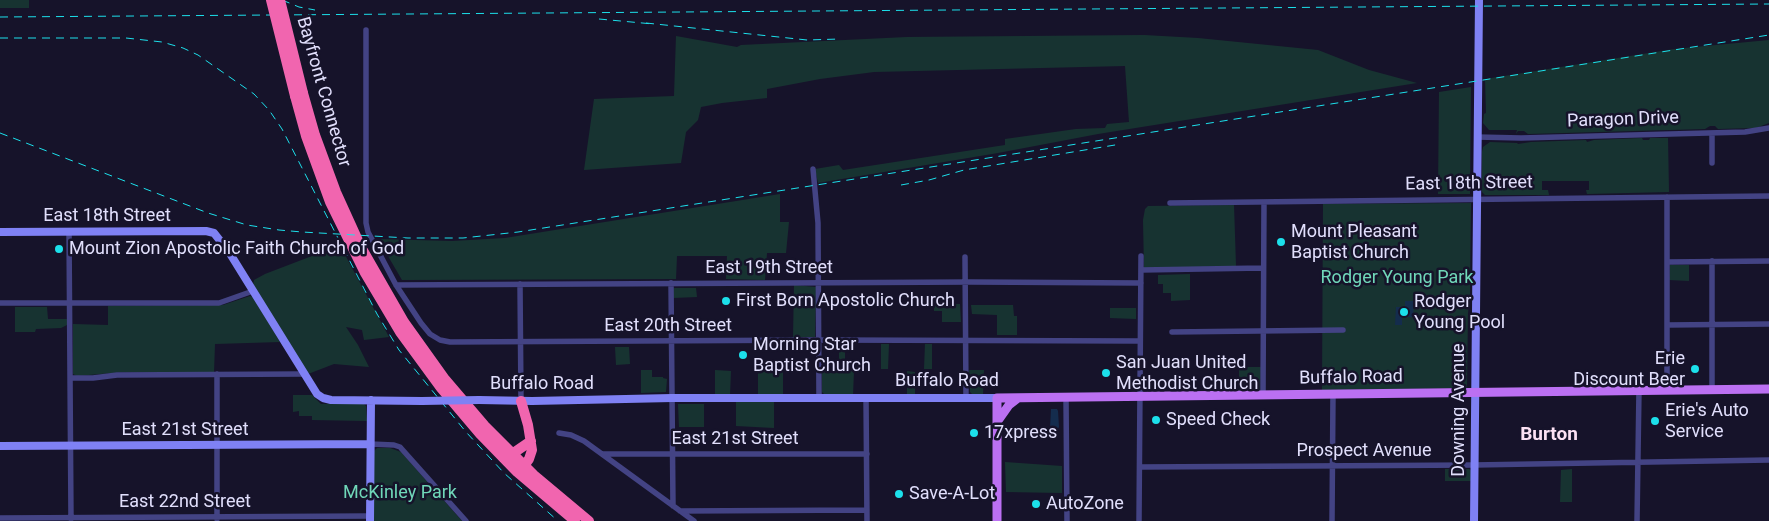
<!DOCTYPE html>
<html>
<head>
<meta charset="utf-8">
<style>
  body { margin:0 }
  canvas { display:block; background:#16132a }
</style>
</head>
<body>
<canvas width="1769" height="521"></canvas>
<script>
const ctx = document.querySelector('canvas').getContext('2d');
ctx.lineJoin = 'round';
function paint(path, color) { ctx.fillStyle = color; ctx.fill(path, 'evenodd'); }
const shape = rows => new Path2D(rows.map(r => 'M' + r).join(''));
function strokePath(path, color, width, dash) { ctx.strokeStyle = color; ctx.lineWidth = width; ctx.lineCap = dash ? 'butt' : 'round'; ctx.setLineDash(dash || []); ctx.stroke(path); }
function label(font, color, halo, rows, align = 'center') {
  ctx.font = font + ' Roboto,sans-serif'; ctx.lineWidth = 5; ctx.setLineDash([]); ctx.textBaseline = 'middle'; ctx.strokeStyle = halo; ctx.fillStyle = color; for (const [text, x, y, turn = 0] of rows) {
    ctx.save(); ctx.translate(x, y); ctx.rotate((+turn || 0) * Math.PI / 180); ctx.textAlign = isNaN(turn) ? turn : align; if (halo) ctx.strokeText(text, 0, 0); ctx.fillText(text, 0, 0); ctx.restore();
  }
}
const green = shape([
  [0,0,29,0,29,8,0,8],
  [1144,35,1198,38,1318,50,1369,70,1417,83,1098,134,998,153,818,183,815,169,839,165,843,170,1005,145,1005,139,1076,129,1105,128,1107,124,1129,122,1125,66,874,72,820,79,767,89,767,98,722,103,701,107,698,120,686,132,681,163,584,170,594,99,674,96,676,36,737,47,741,45,907,37],
  [1769,40,1769,123,1756,128,1718,129,1715,126,1710,126,1705,129,1528,134,1524,131,1518,131,1516,134,1517,130,1489,130,1483,123,1484,114,1486,113,1485,79,1674,49],
  [1471,87,1470,194,1438,194,1439,92],
  [1642,138,1643,140,1649,140,1650,138,1668,138,1669,192,1587,194,1586,190,1589,190,1589,181,1542,181,1542,190,1548,190,1549,195,1485,195,1482,192,1482,152,1483,147,1490,142,1517,143,1518,144,1531,142,1586,140,1587,142,1594,140],
  [780,194,780,222,789,222,786,253,767,253,765,280,726,279,727,256,677,256,676,279,402,280,378,239,452,241,505,238],
  [1471,203,1470,294,1468,313,1467,388,1322,390,1323,204],
  [1234,205,1236,266,1144,269,1143,220,1145,209,1148,206],
  [325,251,333,255,344,253,389,337,364,340,362,330,346,327,358,345,369,367,334,364,308,374,253,285,254,280,265,274],
  [1670,265,1689,265,1689,281,1669,280],
  [1190,274,1190,300,1171,301,1171,293,1163,293,1163,284,1158,284,1158,275],
  [794,285,816,287,815,337,793,337],
  [673,288,696,288,697,297,673,298],
  [250,296,253,297,280,342,215,344,214,372,124,372,77,376,73,374,73,324,108,325,108,306,223,305],
  [934,303,960,304,961,322,942,322,942,311,934,311],
  [971,305,1013,305,1014,316,1017,316,1017,335,997,335,997,315,972,314],
  [15,307,47,307,48,319,67,319,67,325,61,328,36,329,35,332,15,332],
  [1110,308,1136,308,1136,319,1110,318],
  [839,344,845,344,845,370,854,371,853,395,824,394,822,392,822,370,839,370],
  [881,344,889,344,888,369,881,369],
  [925,344,932,344,932,369,924,369],
  [615,347,629,347,630,364,616,365],
  [758,367,783,367,783,395,758,395],
  [1239,367,1261,367,1260,391,1239,391],
  [641,370,652,370,652,377,663,377,663,378,667,379,666,392,641,393],
  [715,370,731,371,730,395,715,395],
  [969,370,984,370,983,394,972,394,970,392],
  [907,371,915,372,915,395,907,395],
  [293,395,312,395,321,404,363,403,366,406,367,421,312,420,312,416,299,416,299,411,293,412],
  [736,402,774,402,774,428,736,426],
  [678,404,704,404,704,427,679,427],
  [377,448,390,448,401,452,462,521,374,521,373,452],
  [1005,462,1062,466,1062,493,1006,492],
  [1445,469,1469,469,1471,470,1471,481,1445,481],
  [1572,469,1572,502,1560,502,1561,470]
]);
const water = shape([
  [1405,301,1414,301,1413,317,1402,317,1402,325,1395,325,1396,307,1405,307],
  [1051,409,1057,409,1058,411,1059,427,1056,431,1050,429]
]);
const street = shape([
  [366,30,366,223,368,232,396,285,421,323,430,334,440,340,450,342,824,340,1140,341],
  [1477,137,1521,138,1745,132,1769,128],
  [1712,163,1712,133],
  [813,169,818,223,819,398],
  [1667,197,1667,390],
  [1170,203,1769,196],
  [69,231,71,519],
  [965,257,966,398],
  [1667,262,1769,261],
  [1141,270,1263,268],
  [671,283,673,506],
  [520,284,521,401],
  [396,285,971,282,1141,283],
  [0,303,219,303,253,291],
  [1667,325,1769,324],
  [1172,332,1343,330],
  [70,378,93,378,117,375,303,374],
  [1712,389,1712,261],
  [1263,395,1264,202],
  [866,397,867,521],
  [1066,397,1067,521],
  [559,433,571,435,584,441,694,521],
  [370,444,394,445,400,447,466,521],
  [603,454,867,454],
  [1140,467,1474,465,1769,460],
  [680,511,867,510],
  [0,518,370,516],
  [217,519,217,374],
  [1139,521,1141,256],
  [1332,521,1333,394],
  [1637,521,1639,390]
]);
const secondary = shape([
  [0,232,206,231,214,233,229,252,317,394,323,398,331,400,422,401],
  [479,400,532,401,672,398,997,398],
  [0,446,370,444],
  [370,521,371,400],
  [1474,521,1479,0]
]);
const primary = shape([
  [997,422,1009,405,1018,398],
  [997,521,997,398,1769,389]
]);
const highway = shape([
  [303,93,315,135,336,192,361,247,404,322,444,378,485,426,534,475,589,521],
  [295,96,306,136,330,202,365,273,400,332,441,388,480,434,517,472,575,521],
  [512,454,531,441],
  [521,470,529,459,532,450,528,425,521,401]
]);
const rail = shape([
  [282,0,299,7,315,10],
  [0,17,1769,4],
  [599,19,653,24],
  [646,23,807,40,840,39],
  [0,38,126,38,162,42,183,48,198,55,254,94,269,110,282,129,377,314,399,350,466,432,504,473,558,521],
  [0,133,208,213,247,225,279,230,302,232,408,238,463,238,518,232,1769,35],
  [901,185,929,180,964,170,1121,144]
]);
const secondaryBridge = shape([
  [422,401,479,400]
]);
const highwayBridge = shape([
  [271,0,295,96],
  [280,0,303,93]
]);
const markers = [
  [1281,242,5,"#1ce0eb"],
  [59,249,5,"#1ce0eb"],
  [726,301,5,"#1ce0eb"],
  [1404,312,5,"#1ce0eb"],
  [743,355,5,"#1ce0eb"],
  [1695,369,5,"#1ce0eb"],
  [1106,373,5,"#1ce0eb"],
  [1156,420,5,"#1ce0eb"],
  [1655,421,5,"#1ce0eb"],
  [974,433,5,"#1ce0eb"],
  [899,494,5,"#1ce0eb"],
  [1036,504,5,"#1ce0eb"]
];
const streetNames = [
  ["Bayfront Connector",323,92,74],
  ["Paragon Drive",1623,120,-2],
  ["East 18th Street",1469,184,-1],
  ["East 18th Street",107,216],
  ["East 19th Street",769,268],
  ["East 20th Street",668,326],
  ["Buffalo Road",1351,378,-1],
  ["Buffalo Road",947,381],
  ["Buffalo Road",542,384],
  ["Downing Avenue",1459,410,-90],
  ["East 21st Street",185,430],
  ["East 21st Street",735,439],
  ["Prospect Avenue",1364,451],
  ["East 22nd Street",185,502]
];
const poiNames = [
  ["Mount Pleasant",1291,232],
  ["Baptist Church",1291,253],
  ["Mount Zion Apostolic Faith Church of God",69,249],
  ["First Born Apostolic Church",736,301],
  ["Rodger",1414,302],
  ["Young Pool",1414,323],
  ["Morning Star",753,345],
  ["Baptist Church",753,366],
  ["Erie",1685,359,"right"],
  ["Discount Beer",1685,380,"right"],
  ["San Juan United",1116,363],
  ["Methodist Church",1116,384],
  ["Erie's Auto",1665,411],
  ["Service",1665,432],
  ["Speed Check",1166,420],
  ["17xpress",984,433],
  ["Save-A-Lot",909,494],
  ["AutoZone",1046,504]
];
const parkNames = [
  ["Rodger Young Park",1397,278],
  ["McKinley Park",400,493]
];
const neighbourhoodNames = [
  ["Burton",1549,435]
];
paint(green, '#173331');
paint(water, '#142c4d');
strokePath(street, '#434384', 5.5);
strokePath(secondary, '#7f81f4', 8);
strokePath(primary, '#bb70f2', 9);
strokePath(highway, '#f165af', 10);
strokePath(rail, '#1ce0eb', 1, [8, 6]);
strokePath(secondaryBridge, '#7f81f4', 8);
strokePath(highwayBridge, '#f165af', 10);
for (const [x, y, r, color] of markers) { const dot = new Path2D(); dot.arc(x, y, r, 0, 2 * Math.PI); ctx.fillStyle = color; ctx.fill(dot); strokePath(dot, '#16132a', 2); }
label('18px', '#e1dffc', '#16132a', streetNames);
label('18px', '#e1dffc', '#16132a', poiNames, 'left');
label('18px', '#70d7b9', '#16132a', parkNames);
label('bold 19px', '#fce1f4', '#16132a', neighbourhoodNames);
</script>
</body>
</html>
